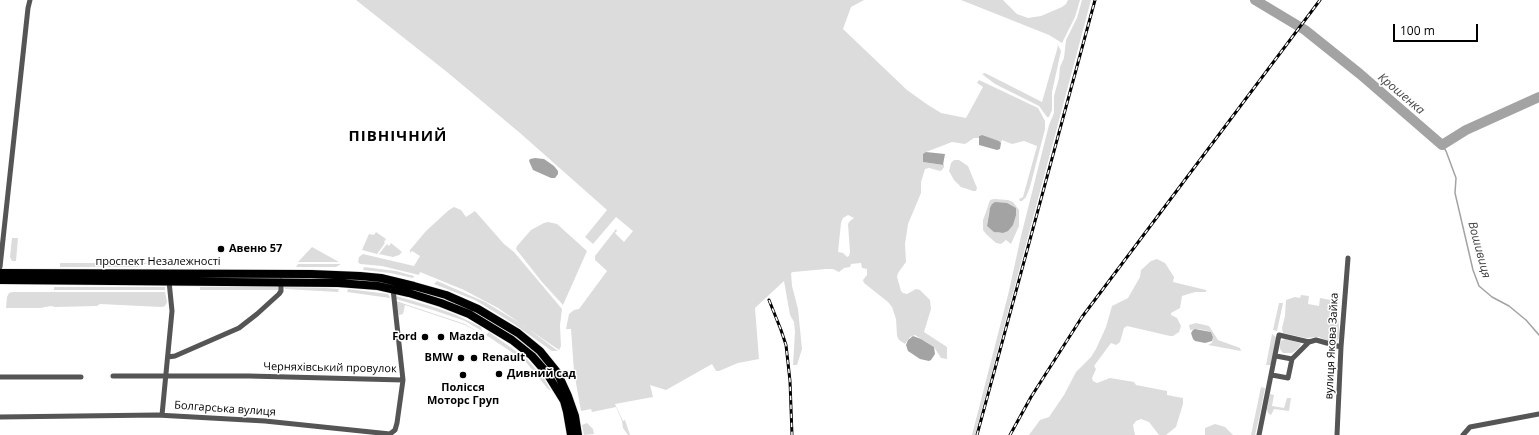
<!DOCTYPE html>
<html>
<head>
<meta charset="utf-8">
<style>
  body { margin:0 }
  #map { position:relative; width:1539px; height:435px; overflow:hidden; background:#fff; font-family:"Open Sans",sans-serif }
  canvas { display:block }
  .scale { position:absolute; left:1393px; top:24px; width:85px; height:18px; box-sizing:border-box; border:2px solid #000; border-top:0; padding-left:5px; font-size:12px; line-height:14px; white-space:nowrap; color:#000; -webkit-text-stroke:3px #fff; paint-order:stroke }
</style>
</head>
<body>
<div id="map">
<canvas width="1539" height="435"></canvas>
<div class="scale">100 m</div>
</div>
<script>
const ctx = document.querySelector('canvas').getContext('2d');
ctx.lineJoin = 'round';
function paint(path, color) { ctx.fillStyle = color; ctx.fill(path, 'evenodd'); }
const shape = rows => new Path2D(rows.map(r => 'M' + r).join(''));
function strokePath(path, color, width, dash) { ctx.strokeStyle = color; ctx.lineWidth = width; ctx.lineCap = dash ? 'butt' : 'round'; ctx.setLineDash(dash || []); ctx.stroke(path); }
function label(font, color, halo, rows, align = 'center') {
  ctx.font = font + ' "Open Sans",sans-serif'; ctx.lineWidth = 3; ctx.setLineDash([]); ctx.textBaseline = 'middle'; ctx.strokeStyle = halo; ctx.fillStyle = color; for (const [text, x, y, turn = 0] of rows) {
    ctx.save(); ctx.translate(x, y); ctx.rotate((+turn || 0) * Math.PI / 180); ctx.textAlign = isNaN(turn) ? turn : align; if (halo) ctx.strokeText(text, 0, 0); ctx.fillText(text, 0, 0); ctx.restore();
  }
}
const green = shape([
  [356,0,864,0,851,7,843,29,907,90,928,105,941,113,966,118,983,87,977,83,979,80,1038,108,1045,121,1045,129,1030,187,1026,197,1022,201,1020,201,1019,199,1023,197,1037,146,1024,141,1012,144,1002,140,1001,143,999,141,980,135,979,138,974,138,965,144,952,142,926,152,923,162,942,165,944,164,944,167,942,170,940,171,929,168,925,169,921,182,921,193,908,224,905,244,906,262,898,273,897,277,901,291,903,293,907,294,916,289,920,290,930,300,931,309,924,332,947,347,947,359,941,358,934,347,915,335,910,337,905,344,899,340,897,336,896,319,892,307,888,302,864,283,863,280,867,275,867,269,862,268,861,263,851,264,850,267,844,268,839,272,833,269,826,269,793,272,791,273,792,286,798,309,802,349,797,365,793,365,795,332,794,322,790,315,784,281,755,308,759,359,738,363,719,371,716,371,712,364,666,390,650,385,653,397,615,404,623,421,625,420,630,435,628,435,623,428,622,421,616,407,592,412,591,409,581,411,574,372,571,329,566,329,569,314,574,310,579,309,607,271,595,260,595,256,616,229,617,231,615,233,624,242,633,231,616,217,593,244,585,237,607,210,520,133,447,72],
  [848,215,854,218,850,221,848,224,850,252,849,256,847,257,843,253,838,252,841,223,843,218],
  [961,0,1003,0,1017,14,1028,18,1041,16,1062,7,1066,4,1068,0,1080,0,1075,17,1062,43,1049,35],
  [1082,0,1091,0,985,398,975,435,972,435,1009,291,1021,236,1049,125,1054,113,1054,96,1059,78,1060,67,1064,58,1066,40,1077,18],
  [1057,43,1061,51,1052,92,1052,110,1049,117,1047,117,1039,106,995,84,982,74,985,73,1042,102,1058,46],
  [954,160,959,160,968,166,977,188,976,191,973,191,961,187,954,180,949,171,951,163],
  [994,199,1008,200,1013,202,1019,210,1019,226,1011,244,1006,240,1001,244,996,243,986,234,983,230,983,220,987,209,990,200],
  [993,203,1008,230,1003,233,998,233,987,226,989,212],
  [454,207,461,210,466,217,475,211,504,244,514,252,562,309,560,325,561,346,559,350,498,308,464,290,420,272,419,275,382,266,360,264,358,262,359,257,363,254,414,266,420,256,412,251,410,253,410,250,426,231,449,210],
  [548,222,557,224,587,251,563,305,542,282,516,249,517,246,531,230,544,223],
  [376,232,386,239,384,242,385,243,377,254,362,250,369,234,374,235],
  [12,238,18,238,16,261,12,261,10,257],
  [391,243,402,252,399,255,393,257,379,254,387,244,389,246],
  [312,247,339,262,298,262],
  [1157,259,1165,263,1174,277,1173,282,1206,290,1206,292,1195,292,1182,296,1180,308,1171,313,1171,315,1177,318,1181,326,1179,332,1173,336,1170,336,1127,326,1124,328,1120,342,1116,345,1111,343,1094,366,1096,369,1092,378,1093,381,1097,383,1110,378,1134,382,1136,385,1167,391,1167,395,1183,398,1183,404,1176,427,1166,435,1159,435,1149,422,1141,419,1136,421,1133,425,1135,435,1029,435,1040,420,1049,417,1064,395,1076,372,1091,357,1096,349,1106,327,1112,306,1128,298,1140,277,1141,270,1151,261],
  [60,263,147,263,139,267,60,267],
  [298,264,341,264,336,267,296,267],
  [364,267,396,271,414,276,413,278,390,273,363,270],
  [437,281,485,302,523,325,558,351,552,351,514,324,475,300,434,284],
  [54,287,165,287,165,290,54,290],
  [200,287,279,287,279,290,200,290],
  [284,287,325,288,339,289,338,292,285,289],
  [348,289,388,294,390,298,347,292],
  [12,292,165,292,167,302,165,306,162,307,100,304,97,306,55,307,51,306,40,308,6,308,7,297,9,293],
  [1301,295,1309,296,1308,304,1319,306,1320,298,1336,301,1340,335,1338,340,1335,342,1328,341,1319,337,1306,338,1283,333,1282,328,1285,316,1286,300,1295,297,1300,298],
  [396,296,434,307,454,314,481,327,482,331,465,321,433,310,396,299],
  [396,301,465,324,480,333,465,325,405,305,403,314,399,315],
  [1279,303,1283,303,1277,331,1273,330],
  [1196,323,1209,326,1218,340,1240,348,1241,351,1208,345,1212,343,1213,337,1211,332,1208,331,1199,329,1190,330,1189,325],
  [489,332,527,359,545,380,551,391,548,389,525,361,486,335],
  [1272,334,1276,337,1276,340,1271,365,1266,365],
  [1285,339,1300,343,1301,344,1298,349,1292,353,1283,353,1280,349,1280,344,1281,341],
  [1261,387,1265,388,1260,414,1255,435,1251,435],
  [1270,394,1274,395,1272,406,1284,408,1287,398,1291,398,1289,411,1274,409,1271,415,1268,413,1267,409],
  [587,423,593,429,594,434,584,435,582,425],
  [1215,424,1225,427,1233,435,1205,435,1205,428]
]);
const water = shape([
  [982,135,999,141,1001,143,1000,149,997,150,979,145,979,136],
  [926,152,945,154,943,165,923,162,923,154],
  [535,158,544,159,554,166,558,171,558,174,555,178,551,178,533,170,529,161,530,159],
  [995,202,1007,203,1016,208,1016,215,1013,225,1008,231,1003,233,994,232,987,226,990,208,992,204],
  [1195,329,1211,332,1213,337,1212,341,1205,343,1195,341,1193,339,1191,333,1193,330],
  [913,336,921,339,934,347,935,354,931,360,929,361,920,359,908,351,906,345,908,340]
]);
const stream = shape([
  [1442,145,1446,151,1456,178,1455,193,1473,270,1479,286,1492,297,1509,306,1526,320,1539,335]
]);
const river = shape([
  [1255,0,1305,30,1360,74,1442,145,1466,130,1539,97]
]);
const street = shape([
  [0,267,28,8,30,0],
  [1276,356,1292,359],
  [168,357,175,356,239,328,257,314,279,294,281,291,281,281],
  [1272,375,1288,378,1292,359,1309,342],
  [113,376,249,376,403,380],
  [0,377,81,377],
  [162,415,172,311,169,281],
  [0,417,157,415,265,421,390,434,395,430,397,423,403,380,393,289],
  [1259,435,1279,335,1309,342,1316,340,1341,347],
  [1337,435,1341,347,1348,258],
  [1463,435,1470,427,1539,414]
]);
const primary = shape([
  [0,273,311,274,360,276,381,278,414,286,446,295,478,309,518,333,540,351,557,372,568,396,575,416,578,435],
  [0,280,338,283,378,286,409,293,441,303,469,314,512,340,532,356,546,372,564,401,567,412,571,435]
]);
const rail = shape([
  [769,300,781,330,786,345,790,381,792,435],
  [977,435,1095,0],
  [1010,435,1031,397,1082,317,1320,0]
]);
const markers = [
  [221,249,4,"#000"],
  [425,337,4,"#000"],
  [441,337,4,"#000"],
  [461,358,4,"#000"],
  [474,358,4,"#000"],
  [499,374,4,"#000"],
  [463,375,4,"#000"]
];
const poiNames = [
  ["Авеню 57",229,249],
  ["Ford",417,337,"right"],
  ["Mazda",449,337],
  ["BMW",453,358,"right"],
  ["Renault",482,358],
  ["Дивний сад",507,374],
  ["Полісся",463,388,"center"],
  ["Моторс Груп",463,401,"center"]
];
const streetNames = [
  ["проспект Незалежності",158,262],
  ["вулиця Якова Зайка",1332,346,-87],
  ["Черняхівський провулок",330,368,1],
  ["Болгарська вулиця",225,409,4]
];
const waterNames = [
  ["Крошенка",1401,94,40],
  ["Вошивиця",1479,250,75]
];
const districtNames = [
  ["ПІВНІЧНИЙ",398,137]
];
paint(green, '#dcdcdc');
paint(water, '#a3a3a3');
strokePath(stream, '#a3a3a3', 1.5);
strokePath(river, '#a3a3a3', 10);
strokePath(primary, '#dbdbdb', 9);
strokePath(street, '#555', 5);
strokePath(primary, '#000', 8);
strokePath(rail, '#000', 3);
strokePath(rail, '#fff', 1.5, [4.5]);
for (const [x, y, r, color] of markers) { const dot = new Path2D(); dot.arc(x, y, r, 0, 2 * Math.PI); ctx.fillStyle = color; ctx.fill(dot); strokePath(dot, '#fff', 1.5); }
label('bold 11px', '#000', '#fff', poiNames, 'left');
label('11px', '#000', '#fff', streetNames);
label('italic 12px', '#444', '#fff', waterNames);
ctx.letterSpacing = '1px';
label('bold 15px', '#000', '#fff', districtNames);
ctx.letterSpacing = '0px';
</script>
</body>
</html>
